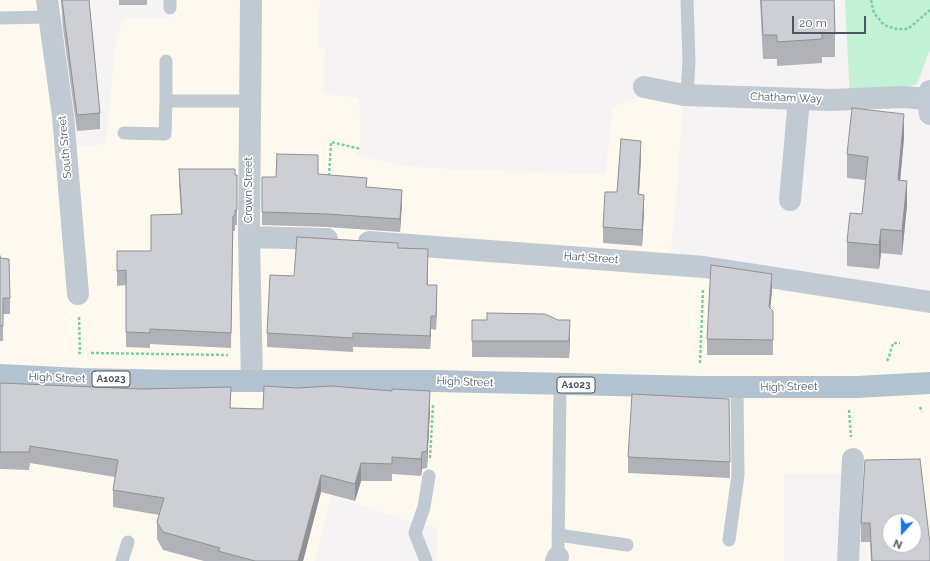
<!DOCTYPE html>
<html>
<head>
<meta charset="utf-8">
<style>
  body { margin:0 }
  #map { position:relative; width:930px; height:561px; overflow:hidden; background:#f5f3f3; font-family:Raleway,sans-serif }
  canvas { display:block }
  .north { position:absolute; left:882px; top:513px; width:40px; height:40px; box-sizing:border-box; background:#fff; border:1px solid #b7bbc0; border-radius:50%; rotate:201deg; font-size:11px; font-weight:700; line-height:16px; text-align:center; color:#4a5661 }
  .north::after { content:''; display:block; margin:auto; width:14px; height:18px; background:#1a73e8; clip-path:polygon(50% 0,100% 100%,50% 72%,0 100%) }
  .scale { position:absolute; left:792px; top:16px; width:74px; height:18px; box-sizing:border-box; border:2px solid #4a5661; border-top:0; padding-left:5px; font-size:12px; line-height:14px; white-space:nowrap; color:#4a5661; -webkit-text-stroke:3px #fff; paint-order:stroke }
</style>
</head>
<body>
<div id="map">
<canvas width="930" height="561"></canvas>
<div class="north">N</div>
<div class="scale">20 m</div>
</div>
<script>
const ctx = document.querySelector('canvas').getContext('2d');
ctx.lineJoin = 'round';
function paint(path, color) { ctx.fillStyle = color; ctx.fill(path, 'evenodd'); }
const shape = rows => new Path2D(rows.map(r => 'M' + r).join(''));
function strokePath(path, color, width, dash) { ctx.strokeStyle = color; ctx.lineWidth = width; ctx.lineCap = dash ? 'butt' : 'round'; ctx.setLineDash(dash || []); ctx.stroke(path); }
function label(font, color, halo, rows, align = 'center') {
  ctx.font = font + ' Raleway,sans-serif'; ctx.lineWidth = 3.5; ctx.setLineDash([]); ctx.textBaseline = 'middle'; ctx.strokeStyle = halo; ctx.fillStyle = color; for (const [text, x, y, turn = 0] of rows) {
    ctx.save(); ctx.translate(x, y); ctx.rotate((+turn || 0) * Math.PI / 180); ctx.textAlign = isNaN(turn) ? turn : align; if (halo) ctx.strokeText(text, 0, 0); ctx.fillText(text, 0, 0); ctx.restore();
  }
}
const commercial = shape([
  [0,0,49,0,66,147,106,144,116,38,124,18,169,19,169,0,320,0,317,46,325,47,323,94,359,98,361,149,355,155,404,166,469,170,605,174,613,107,638,97,644,87,684,95,674,223,670,263,930,302,930,561,866,561,864,474,841,473,784,474,784,561,437,561,437,528,412,522,331,496,315,561,0,561],
  [890,521,914,521,914,545,890,545]
]);
const green = shape([
  [845,0,930,0,930,50,917,84,867,99,850,101]
]);
const path = shape([
  [871,0,874,13,884,25,896,29,908,29,930,10],
  [329,176,331,142,361,149],
  [78,353,80,353,79,316],
  [91,353,228,355],
  [887,361,889,357,893,343,900,343],
  [700,363,703,290],
  [920,407,922,412],
  [849,410,851,437],
  [430,458,433,405]
]);
const lane = shape([
  [170,0,170,8],
  [0,18,49,17],
  [166,61,166,101,250,101],
  [687,95,689,61,687,0],
  [124,133,165,134,166,101],
  [558,535,627,545],
  [729,540,738,475,737,388],
  [558,557,560,385],
  [122,561,128,542],
  [426,561,415,533,424,507,429,476]
]);
const street = shape([
  [47,0,63,116,78,294],
  [251,0,249,237,252,381],
  [644,87,684,95,831,100,903,97,928,99],
  [790,200,799,99],
  [249,237,327,239],
  [369,242,704,267,930,302],
  [556,561,558,557],
  [848,561,853,459]
]);
const secondary = shape([
  [930,91,928,99,930,114]
]);
const primary = shape([
  [0,375,81,379,177,381,435,381,701,387,857,387,930,383]
]);
const wall = shape([
  [61,0,89,0,100,113,100,129,77,131,63,28],
  [119,0,147,0,147,5,119,5],
  [760,0,834,0,835,33,835,57,822,57,822,63,777,66,777,59,763,59],
  [904,138,900,180,907,205,902,255,881,253,879,269,847,266,847,242,862,214,865,180,847,178,847,154],
  [641,157,639,194,644,211,642,246,603,243,603,227,617,192],
  [179,169,237,175,237,225,235,225,235,231,233,231,231,348,150,344,150,348,126,347,126,285,117,286,117,251,151,251,181,214,179,184],
  [318,174,367,187,402,202,400,232,327,227,262,225,262,177,276,177],
  [398,248,428,263,428,285,437,299,436,330,431,329,430,349,353,347,353,352,267,347,267,333,294,276],
  [0,256,10,298,10,314,3,314,3,341,0,341],
  [772,290,770,308,773,311,773,355,707,355,707,339],
  [472,320,570,337,569,358,472,357],
  [0,383,231,408,263,409,430,408,427,468,422,469,421,476,392,474,392,481,361,481,355,501,321,492,303,561,204,561,163,550,157,539,157,522,159,515,113,507,113,490,115,477,30,463,29,470,0,469],
  [729,399,730,478,628,473,628,457],
  [865,460,930,561,871,561,870,542,861,542,861,523]
]);
const shadedWall = shape([
  [904,114,904,138,898,204,898,180],
  [641,141,641,157,638,210,638,194],
  [907,181,907,205,902,255,902,231],
  [402,190,402,202,400,232,400,219],
  [644,195,644,211,642,246,642,230],
  [881,229,881,253,879,269,879,245],
  [772,274,772,290,769,322,769,307],
  [437,285,437,299,436,330,436,316],
  [431,316,431,329,430,349,430,336],
  [570,320,570,337,569,358,569,341],
  [430,391,430,408,427,468,427,451],
  [422,452,422,469,421,476,421,459],
  [361,463,361,481,355,501,355,484],
  [321,475,321,492,303,561,298,561]
]);
const building = shape([
  [62,0,89,0,100,113,77,115,62,0],
  [761,0,834,0,835,33,822,33,822,39,777,42,777,35,763,35,761,0],
  [852,108,904,114,898,180,907,181,902,231,881,229,879,245,847,242,850,213,862,214,868,157,847,154,852,108],
  [621,139,641,141,638,194,644,195,642,230,603,227,605,192,617,192,621,139],
  [277,154,318,155,318,174,367,178,366,187,402,190,400,219,327,214,262,212,262,177,276,177,277,154],
  [179,169,235,169,235,175,237,175,237,210,235,210,235,216,233,216,231,333,150,329,150,333,126,332,126,270,117,271,117,251,151,251,151,215,182,214,179,169],
  [297,237,398,243,398,248,428,249,427,285,437,285,436,316,431,316,430,336,353,333,353,338,267,333,270,275,294,276,297,237],
  [0,256,0,258,9,259,10,298,3,298,3,326,0,326,0,256],
  [711,265,772,274,769,307,773,311,773,340,707,339,711,265],
  [487,313,545,314,558,320,570,320,569,341,472,341,472,320,487,320,487,313],
  [0,383,141,389,231,387,230,408,263,409,264,386,297,388,332,386,392,391,392,389,430,391,427,451,422,452,421,459,392,457,392,464,361,463,355,484,321,475,298,561,255,561,218,551,220,548,163,532,157,522,164,498,113,490,118,460,30,446,29,452,0,452,0,383],
  [632,394,729,399,730,462,628,457,632,394],
  [920,459,930,544,930,561,872,561,870,523,861,523,865,460,920,459],
  [890,521,914,521,914,545,890,545,890,521]
]);
const shields = [
  [111,379,38],
  [576,385,38]
];
const shieldNames = [
  ["A1023",111,379],
  ["A1023",576,385]
];
const streetNames = [
  ["Chatham Way",786,98,2],
  ["South Street",65,147,-95],
  ["Crown Street",249,190,-90],
  ["Hart Street",591,258,4],
  ["High Street",57,378,2],
  ["High Street",465,382,2],
  ["High Street",789,387,-1]
];
paint(commercial, '#fdf9ef');
paint(green, '#c3f1d5');
strokePath(path, '#7ad0a6', 2.5, [3, 2]);
strokePath(lane, '#c1cad2', 13);
strokePath(street, '#c1cad2', 22);
strokePath(secondary, '#c1cbd6', 22);
strokePath(primary, '#b3c2d1', 22);
paint(wall, '#b0b2b7');
paint(shadedWall, '#909195');
paint(building, '#cdcfd5');
strokePath(building, '#909195', 1);
for (const [x, y, w] of shields) { const box = new Path2D(); box.roundRect(x - w / 2, y - 8, w, 16, 3); ctx.fillStyle = '#fff'; ctx.fill(box); strokePath(box, '#4a5661', 1); }
label('bold 10px', '#4a5661', null, shieldNames);
label('11px', '#4a5661', '#fff', streetNames);
</script>
</body>
</html>
